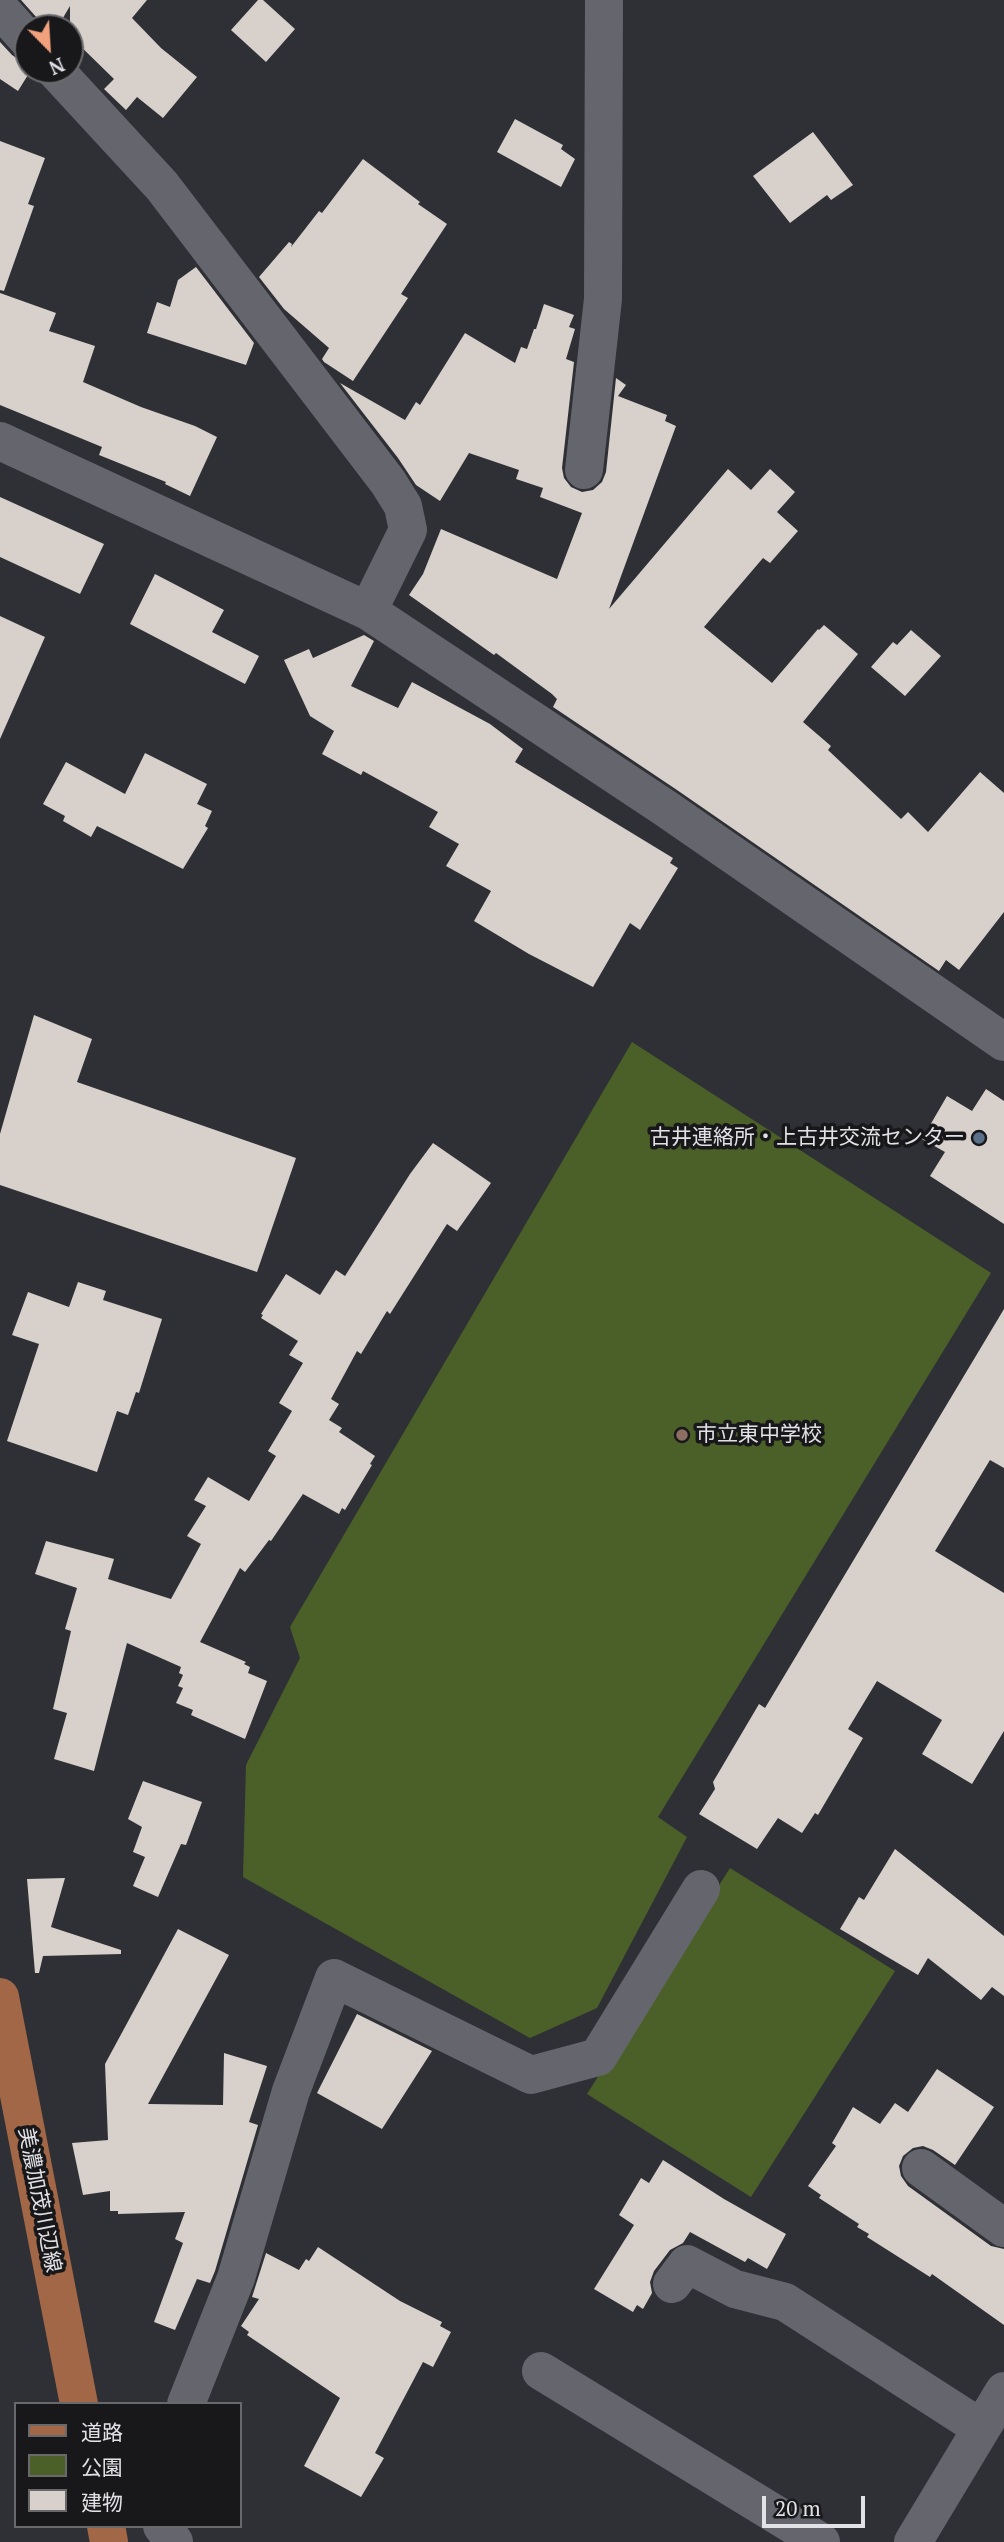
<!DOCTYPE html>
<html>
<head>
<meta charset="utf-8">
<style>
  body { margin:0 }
  #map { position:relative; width:1004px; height:2542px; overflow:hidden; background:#2f3036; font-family:"PT Serif","Noto Sans JP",serif }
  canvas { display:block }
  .legend { position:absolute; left:14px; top:2402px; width:228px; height:126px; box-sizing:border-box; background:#18181b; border:2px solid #69696c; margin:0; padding:9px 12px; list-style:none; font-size:21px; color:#e2e2e6 }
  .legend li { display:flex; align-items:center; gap:14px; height:35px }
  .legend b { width:35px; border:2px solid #69696c }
  .north { position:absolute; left:14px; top:14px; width:70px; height:70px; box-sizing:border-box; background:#18181b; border:2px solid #69696c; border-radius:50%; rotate:156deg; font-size:19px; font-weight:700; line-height:28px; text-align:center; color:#e2e2e6 }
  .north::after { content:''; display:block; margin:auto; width:24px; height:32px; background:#f1a17c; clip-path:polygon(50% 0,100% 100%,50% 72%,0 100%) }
  .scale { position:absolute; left:762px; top:2496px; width:103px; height:32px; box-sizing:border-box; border:4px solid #e2e2e6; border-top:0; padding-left:9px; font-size:21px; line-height:24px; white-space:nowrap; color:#e2e2e6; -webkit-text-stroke:5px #18181b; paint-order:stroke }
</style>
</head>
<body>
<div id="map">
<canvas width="1004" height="2542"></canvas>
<ul class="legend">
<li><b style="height:9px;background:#a16747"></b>道路</li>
<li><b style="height:19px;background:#4b6028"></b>公園</li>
<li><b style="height:19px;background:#d7d0cb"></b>建物</li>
</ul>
<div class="north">N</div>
<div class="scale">20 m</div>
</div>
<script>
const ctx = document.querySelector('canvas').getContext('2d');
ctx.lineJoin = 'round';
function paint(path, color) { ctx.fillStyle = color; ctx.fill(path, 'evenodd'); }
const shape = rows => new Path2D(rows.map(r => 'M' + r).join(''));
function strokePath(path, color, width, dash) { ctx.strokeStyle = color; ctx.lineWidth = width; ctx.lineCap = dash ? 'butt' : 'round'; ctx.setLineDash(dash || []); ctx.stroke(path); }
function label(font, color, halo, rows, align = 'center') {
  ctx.font = font + ' "PT Serif","Noto Sans JP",serif'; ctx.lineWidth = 7; ctx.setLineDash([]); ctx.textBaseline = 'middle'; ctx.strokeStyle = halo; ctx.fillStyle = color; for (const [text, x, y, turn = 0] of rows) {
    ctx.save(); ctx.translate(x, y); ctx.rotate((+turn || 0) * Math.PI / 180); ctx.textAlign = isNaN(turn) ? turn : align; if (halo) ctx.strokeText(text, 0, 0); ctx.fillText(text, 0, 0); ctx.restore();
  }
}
const green = shape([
  [632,1042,991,1273,658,1817,687,1837,597,2008,530,2038,243,1877,246,1765,300,1658,290,1627],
  [730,1868,895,1971,751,2197,587,2094]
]);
const building = shape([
  [21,0,147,0,132,18,161,48,197,77,163,118,137,97,126,110,104,89,114,79,70,36,70,6,57,28,46,28],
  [258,0,263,0,295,29,266,62,231,30],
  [0,42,12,55,21,61,28,61,28,70,31,70,18,91,0,79],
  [515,119,563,145,561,149,575,159,561,187,497,152],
  [813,132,853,185,831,200,827,195,790,223,753,176],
  [0,141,45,158,28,204,34,206,4,291,0,290],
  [363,159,420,202,418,204,447,224,401,294,408,298,353,381,324,362,322,359,329,348,284,309,259,277,289,242,292,244,291,247,319,211,322,213],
  [196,267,254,343,246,365,147,333,157,302,170,307,178,280],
  [0,293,56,313,49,331,95,346,83,382,141,407,195,426,217,437,190,496,165,484,166,482,99,455,102,447,0,405],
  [544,304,574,315,569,327,575,329,566,359,574,362,562,468,564,478,571,487,582,492,593,490,602,482,606,472,616,378,626,385,618,396,667,415,665,421,676,426,609,609,728,469,751,490,770,469,795,492,777,512,798,531,770,563,763,558,704,627,772,683,818,629,819,630,824,625,858,654,803,722,831,746,828,750,901,819,908,812,928,832,980,772,1004,793,1004,912,959,970,946,960,939,971,677,790,553,707,557,699,552,694,496,653,494,655,409,595,423,574,441,529,557,579,582,513,540,497,543,488,516,479,519,470,469,453,440,501,416,485,398,458,340,383,405,420,416,402,420,405,465,333,515,363,521,347,527,349,534,329,536,329],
  [0,497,104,544,80,594,0,557],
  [155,574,224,610,212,632,259,656,245,684,130,624],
  [0,616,45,637,0,739],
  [911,630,941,656,905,696,871,667,893,642,897,645],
  [364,635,374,641,351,686,398,708,412,682,490,724,523,749,515,762,673,858,670,863,678,868,640,930,630,923,593,987,529,954,474,921,491,891,446,866,459,844,429,827,438,812,363,771,361,775,322,754,334,731,310,716,284,660,309,649,313,658],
  [145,753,207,784,197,804,212,811,205,826,208,828,183,869,97,826,91,837,63,821,65,816,43,804,66,762,125,794],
  [34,1015,92,1039,77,1082,296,1158,257,1272,0,1185,0,1134],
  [986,1089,1004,1101,1004,1224,930,1176,945,1152,922,1139,947,1096,972,1111],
  [433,1143,491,1183,457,1231,447,1224,390,1314,387,1311,361,1354,357,1351,331,1399,339,1404,329,1420,342,1428,339,1432,375,1456,370,1464,372,1465,345,1510,342,1508,339,1514,303,1494,271,1541,269,1540,245,1572,240,1568,200,1642,246,1662,244,1664,250,1667,248,1673,267,1681,245,1739,191,1715,193,1710,176,1703,183,1688,178,1686,183,1675,179,1673,181,1667,127,1643,94,1771,54,1759,67,1713,53,1709,71,1631,65,1629,77,1588,35,1574,46,1541,114,1559,108,1579,171,1599,201,1544,187,1536,206,1506,194,1500,208,1477,249,1501,276,1456,268,1451,292,1411,279,1403,303,1363,289,1355,298,1341,261,1318,263,1315,261,1314,286,1274,320,1295,336,1270,345,1276,410,1174],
  [78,1282,106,1291,103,1300,162,1319,139,1393,136,1392,128,1415,117,1411,97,1472,7,1441,39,1344,12,1335,28,1292,69,1307],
  [1004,1309,1004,1468,990,1460,935,1551,1004,1593,1004,1731,972,1784,922,1754,942,1720,877,1681,848,1729,863,1738,818,1815,815,1813,802,1833,778,1818,757,1849,699,1814,715,1789,713,1782,759,1704,765,1708],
  [143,1781,202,1802,186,1845,181,1844,158,1897,133,1886,145,1857,133,1852,142,1827,128,1819],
  [895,1849,1004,1936,1004,1996,992,1987,981,2000,928,1958,918,1975,840,1929,859,1897,864,1900],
  [65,1878,51,1927,121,1950,121,1954,43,1956,39,1973,35,1973,27,1879],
  [178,1929,229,1955,148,2104,223,2105,224,2053,267,2066,249,2122,258,2125,215,2271,210,2283,197,2279,175,2330,154,2322,183,2243,175,2239,185,2212,118,2214,118,2211,110,2211,110,2191,83,2195,72,2143,108,2140,105,2064],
  [357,2014,432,2051,382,2129,317,2093],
  [937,2069,994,2107,955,2165,933,2150,923,2146,913,2148,903,2156,899,2166,901,2176,908,2186,991,2246,1004,2249,1004,2325,932,2274,930,2277,867,2237,869,2234,857,2227,859,2224,819,2198,821,2195,808,2186,836,2146,832,2143,853,2107,880,2124,895,2103,908,2112],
  [663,2160,724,2199,786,2234,767,2269,748,2258,745,2262,690,2232,683,2243,670,2250,654,2271,650,2282,652,2293,643,2309,637,2305,633,2312,594,2289,634,2225,619,2215,641,2178,649,2183],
  [318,2247,400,2301,442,2322,440,2326,451,2332,433,2367,423,2362,375,2453,384,2458,361,2497,304,2466,340,2398,247,2335,249,2332,241,2326,259,2299,252,2297,266,2253,299,2270,306,2259,309,2261]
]);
const minor = shape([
  [0,9,28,40],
  [55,70,162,186,388,482,403,506,408,530,368,611],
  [0,441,368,611,665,808,1004,1042],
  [584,470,603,299,604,0],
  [921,2168,1004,2228],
  [672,2284,687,2264,735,2289,785,2302,981,2428],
  [541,2371,821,2542],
  [186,2404,236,2278,291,2091,334,1978,531,2075,598,2057,701,1889],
  [162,2526,174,2542],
  [913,2542,1004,2391]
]);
const major = shape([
  [0,1997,79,2404],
  [106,2526,109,2542]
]);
const markers = [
  [979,1138,7,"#5c6f8a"],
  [682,1435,7,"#8d6e63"]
];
const poiNames = [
  ["古井連絡所・上古井交流センター",965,1138],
  ["市立東中学校",696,1435,"left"]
];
const streetNames = [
  ["美濃加茂川辺線",39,2200,79]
];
paint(green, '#4b6028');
paint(building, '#d7d0cb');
strokePath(minor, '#65666d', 38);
strokePath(major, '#a16747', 38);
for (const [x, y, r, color] of markers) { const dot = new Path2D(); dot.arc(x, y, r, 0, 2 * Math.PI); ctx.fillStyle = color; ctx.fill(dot); strokePath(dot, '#18181b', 2.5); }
label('21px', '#e2e2e6', '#18181b', poiNames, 'right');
label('21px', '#e2e2e6', '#18181b', streetNames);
</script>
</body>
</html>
